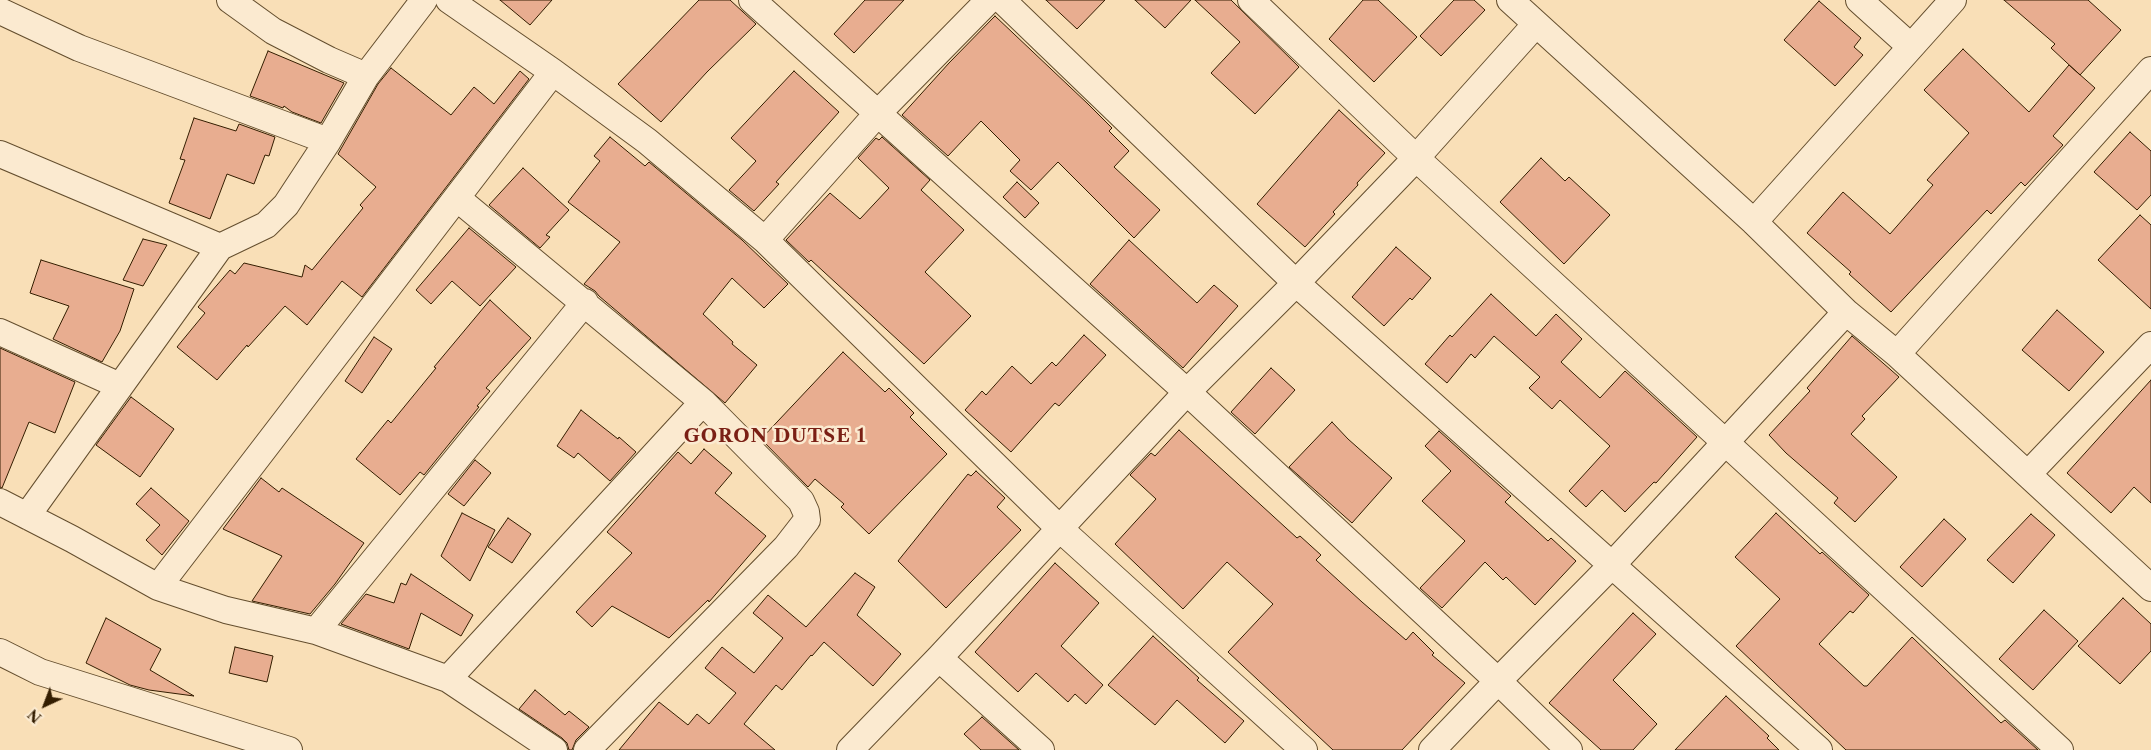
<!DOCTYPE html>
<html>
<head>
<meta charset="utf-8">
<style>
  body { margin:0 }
  #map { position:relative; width:2151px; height:750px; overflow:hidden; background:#f9dfb7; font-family:"Libre Caslon Text",serif }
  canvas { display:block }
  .north { position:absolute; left:20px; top:680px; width:50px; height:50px; -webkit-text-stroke:4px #fbead0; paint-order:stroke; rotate:223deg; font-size:14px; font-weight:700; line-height:20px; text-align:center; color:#331d00 }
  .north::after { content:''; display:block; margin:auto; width:18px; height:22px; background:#331d00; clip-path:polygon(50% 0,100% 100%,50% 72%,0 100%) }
</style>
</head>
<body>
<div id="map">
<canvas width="2151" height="750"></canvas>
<div class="north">N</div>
</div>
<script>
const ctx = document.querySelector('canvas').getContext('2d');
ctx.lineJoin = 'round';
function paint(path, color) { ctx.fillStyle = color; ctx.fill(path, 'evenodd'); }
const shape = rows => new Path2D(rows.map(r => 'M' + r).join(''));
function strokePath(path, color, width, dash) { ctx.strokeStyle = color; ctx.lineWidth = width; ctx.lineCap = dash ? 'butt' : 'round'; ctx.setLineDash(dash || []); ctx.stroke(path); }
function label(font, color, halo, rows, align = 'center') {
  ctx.font = font + ' "Libre Caslon Text",serif'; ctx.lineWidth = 5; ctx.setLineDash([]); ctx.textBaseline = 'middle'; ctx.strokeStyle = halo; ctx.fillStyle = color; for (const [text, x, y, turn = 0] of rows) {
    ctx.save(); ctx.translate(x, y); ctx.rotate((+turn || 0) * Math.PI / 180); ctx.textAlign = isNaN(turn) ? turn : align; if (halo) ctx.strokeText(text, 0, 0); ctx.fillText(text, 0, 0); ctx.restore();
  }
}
const building = shape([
  [500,0,552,0,530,25,500,0],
  [699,0,730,0,756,24,707,72,661,122,618,84,699,0],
  [865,0,904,0,854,53,834,34,865,0],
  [1046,0,1105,0,1077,29,1046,0],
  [1135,0,1191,0,1165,28,1135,0],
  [1195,0,1231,0,1299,67,1255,114,1211,73,1240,42,1195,0],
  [1363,0,1378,0,1417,37,1374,82,1329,39,1363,0],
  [1454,0,1474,0,1485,10,1441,56,1420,36,1454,0],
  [2004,0,2088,0,2121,30,2080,75,2051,48,2055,44,2004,0],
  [1819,1,1861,38,1854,47,1863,55,1835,86,1784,40,1819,1],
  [995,16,1088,104,1112,128,1109,131,1129,151,1114,167,1160,210,1134,238,1058,162,1031,190,1010,171,1020,160,981,121,948,156,902,115,949,63,995,16],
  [1963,49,2029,112,2069,65,2095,88,2053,136,2063,145,2025,186,2021,182,1991,214,1987,210,1891,312,1849,274,1851,272,1807,233,1843,192,1890,234,1933,185,1927,180,1969,133,1924,90,1963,49],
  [268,51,344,83,321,123,292,112,284,106,283,108,250,96,268,51],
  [391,68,451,115,474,87,494,104,520,71,529,79,362,297,342,281,307,325,285,306,248,347,247,345,217,380,177,347,205,313,198,307,230,270,235,274,244,263,302,277,305,265,312,270,363,208,360,205,376,187,338,154,378,84,391,68],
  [794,71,839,112,776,182,779,184,754,211,729,190,756,161,731,138,794,71],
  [1339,110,1385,153,1357,183,1358,185,1333,212,1335,214,1305,247,1257,204,1339,110],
  [194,118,236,131,239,124,275,137,269,156,265,155,254,184,227,174,210,219,169,203,185,160,180,159,194,118],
  [2130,132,2151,151,2151,195,2137,210,2094,172,2130,132],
  [610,137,645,166,649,162,742,240,788,284,764,308,732,278,703,314,733,342,732,344,757,365,725,403,599,296,595,291,584,284,620,242,568,202,600,161,594,156,610,137],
  [882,137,930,180,921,190,964,230,925,272,971,316,924,364,811,260,809,262,786,240,830,193,860,219,889,188,858,158,876,138,879,140,882,137],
  [1541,158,1565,181,1569,177,1610,215,1564,264,1500,202,1541,158],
  [523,168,569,210,546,235,550,237,540,248,489,205,523,168],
  [1017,182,1039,203,1025,218,1003,197,1017,182],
  [2140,215,2151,225,2151,309,2098,260,2140,215],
  [469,228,516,267,480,306,452,281,431,304,416,290,469,228],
  [143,239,167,245,143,286,123,280,143,239],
  [1129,240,1197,303,1214,285,1238,306,1183,368,1090,284,1129,240],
  [1396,247,1431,278,1412,300,1410,298,1384,326,1352,297,1396,247],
  [41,260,134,289,120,331,102,362,53,339,69,306,30,293,41,260],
  [1491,294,1536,336,1556,314,1582,339,1561,362,1600,398,1625,371,1697,437,1656,483,1654,482,1625,512,1602,490,1586,507,1569,491,1610,446,1560,400,1552,409,1529,388,1540,377,1494,336,1475,358,1471,354,1447,383,1425,364,1450,335,1452,337,1491,294],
  [490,300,531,338,486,388,490,391,477,406,479,407,424,475,420,472,400,495,356,459,388,420,391,423,436,368,434,367,490,300],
  [2057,310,2104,352,2069,391,2022,350,2057,310],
  [1084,335,1106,355,1059,406,1055,403,1011,452,965,410,982,391,986,395,1012,366,1031,384,1052,362,1056,366,1084,335],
  [1852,336,1899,377,1862,416,1865,419,1851,434,1897,477,1855,522,1834,503,1838,498,1786,453,1769,435,1810,391,1807,388,1852,336],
  [374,337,392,349,362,393,345,381,374,337],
  [0,348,75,382,55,433,29,422,2,488,0,487,0,348],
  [843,352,885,392,889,388,914,413,910,417,947,454,869,534,841,507,844,504,815,479,808,487,761,439,843,352],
  [1271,368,1295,390,1255,434,1231,412,1271,368],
  [2151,380,2151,503,2134,487,2111,513,2067,473,2151,380],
  [131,397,174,429,140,477,96,445,131,397],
  [581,410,618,439,619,437,636,452,610,481,578,453,574,458,557,446,581,410],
  [1332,422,1348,439,1392,478,1352,523,1289,467,1332,422],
  [1179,430,1297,538,1300,536,1321,555,1316,560,1362,602,1406,640,1413,632,1434,653,1432,655,1465,683,1402,750,1333,750,1228,652,1273,604,1227,562,1183,609,1115,544,1156,499,1130,475,1151,453,1155,456,1179,430],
  [1439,431,1511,496,1505,502,1548,541,1551,538,1576,561,1535,605,1506,577,1503,580,1485,562,1442,608,1420,588,1465,541,1422,501,1451,471,1425,446,1439,431],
  [704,449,732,473,715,493,766,536,709,602,708,600,669,638,612,606,592,627,576,612,632,553,607,532,678,452,691,464,704,449],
  [475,460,491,473,464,506,448,494,475,460],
  [976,471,1005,498,997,507,1021,530,946,608,898,561,968,474,971,476,976,471],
  [261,478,279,492,282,488,364,543,335,584,310,614,252,601,282,556,223,529,261,478],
  [151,488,189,521,162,555,146,540,160,525,136,504,151,488],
  [462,513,495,530,470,581,441,556,462,513],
  [1776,513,1820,554,1822,552,1869,595,1853,613,1850,611,1819,644,1864,686,1867,686,1912,637,2001,723,2005,720,2038,750,1846,750,1736,646,1780,599,1735,557,1776,513],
  [2031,514,2055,535,2013,583,1987,560,2031,514],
  [508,518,531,534,512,563,488,547,508,518],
  [1944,519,1966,539,1922,587,1900,567,1944,519],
  [1055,563,1099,603,1061,646,1103,685,1086,704,1075,694,1068,702,1036,673,1018,692,975,652,1055,563],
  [855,573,875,587,857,615,901,654,873,686,824,642,812,656,811,655,782,690,776,685,744,724,775,750,619,750,659,702,688,725,697,714,709,724,736,693,705,668,722,647,754,673,783,638,753,613,768,595,806,627,855,573],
  [411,574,473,615,461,636,421,613,409,649,341,624,366,594,394,603,401,583,406,585,411,574],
  [2123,598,2151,624,2151,651,2120,684,2078,646,2123,598],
  [2044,610,2078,641,2033,690,1999,659,2044,610],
  [1633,613,1656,634,1613,680,1657,724,1633,750,1601,750,1549,703,1633,613],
  [106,618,161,649,150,670,194,696,149,690,130,685,86,663,106,618],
  [1153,636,1199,678,1197,680,1244,721,1225,743,1177,700,1155,725,1108,685,1153,636],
  [235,647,273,656,267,682,229,673,235,647],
  [535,690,565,715,569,711,589,727,576,740,572,750,569,750,567,743,562,738,519,709,535,690],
  [1726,696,1769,736,1767,738,1779,750,1675,750,1726,696],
  [982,717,1019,750,981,750,964,734,982,717]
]);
const minor = shape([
  [230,0,273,31,329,60,366,76,424,0],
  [449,0,553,72,647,141,765,240,1059,528,1304,750],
  [752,0,1187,392,1498,681,1569,750],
  [1002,0,1296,283,1819,750],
  [1251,0,1416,158,2060,750],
  [1510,0,1754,222,1846,312,1897,354,2151,588],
  [1859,0,1910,46],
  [0,11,79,48,328,141],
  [0,154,220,247],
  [458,199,703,402,801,501,806,512,807,520,786,547,587,750],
  [1754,222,1953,0],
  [765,240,878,113,989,0],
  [0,332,120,386],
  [1897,354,2151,70],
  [2028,474,2151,345],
  [0,502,72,539,158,587,226,610,316,631,448,679,554,750],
  [27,516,220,247,266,225,286,205,328,141,366,76],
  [158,587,553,72],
  [316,631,585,302],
  [0,652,40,672,289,750],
  [939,658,1041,750],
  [448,679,703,402],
  [850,750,939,658,1187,392,1296,283,1416,158,1536,24],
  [1432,750,1498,681,1612,565,1846,312]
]);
const districtNames = [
  ["GORON DUTSE 1",775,437]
];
paint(building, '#e8ad90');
strokePath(building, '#331d00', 1);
strokePath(minor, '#644e2e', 28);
strokePath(minor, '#fbead0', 26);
ctx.letterSpacing = '1px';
label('bold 19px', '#7a1f14', '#fbead0', districtNames);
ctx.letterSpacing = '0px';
</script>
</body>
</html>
